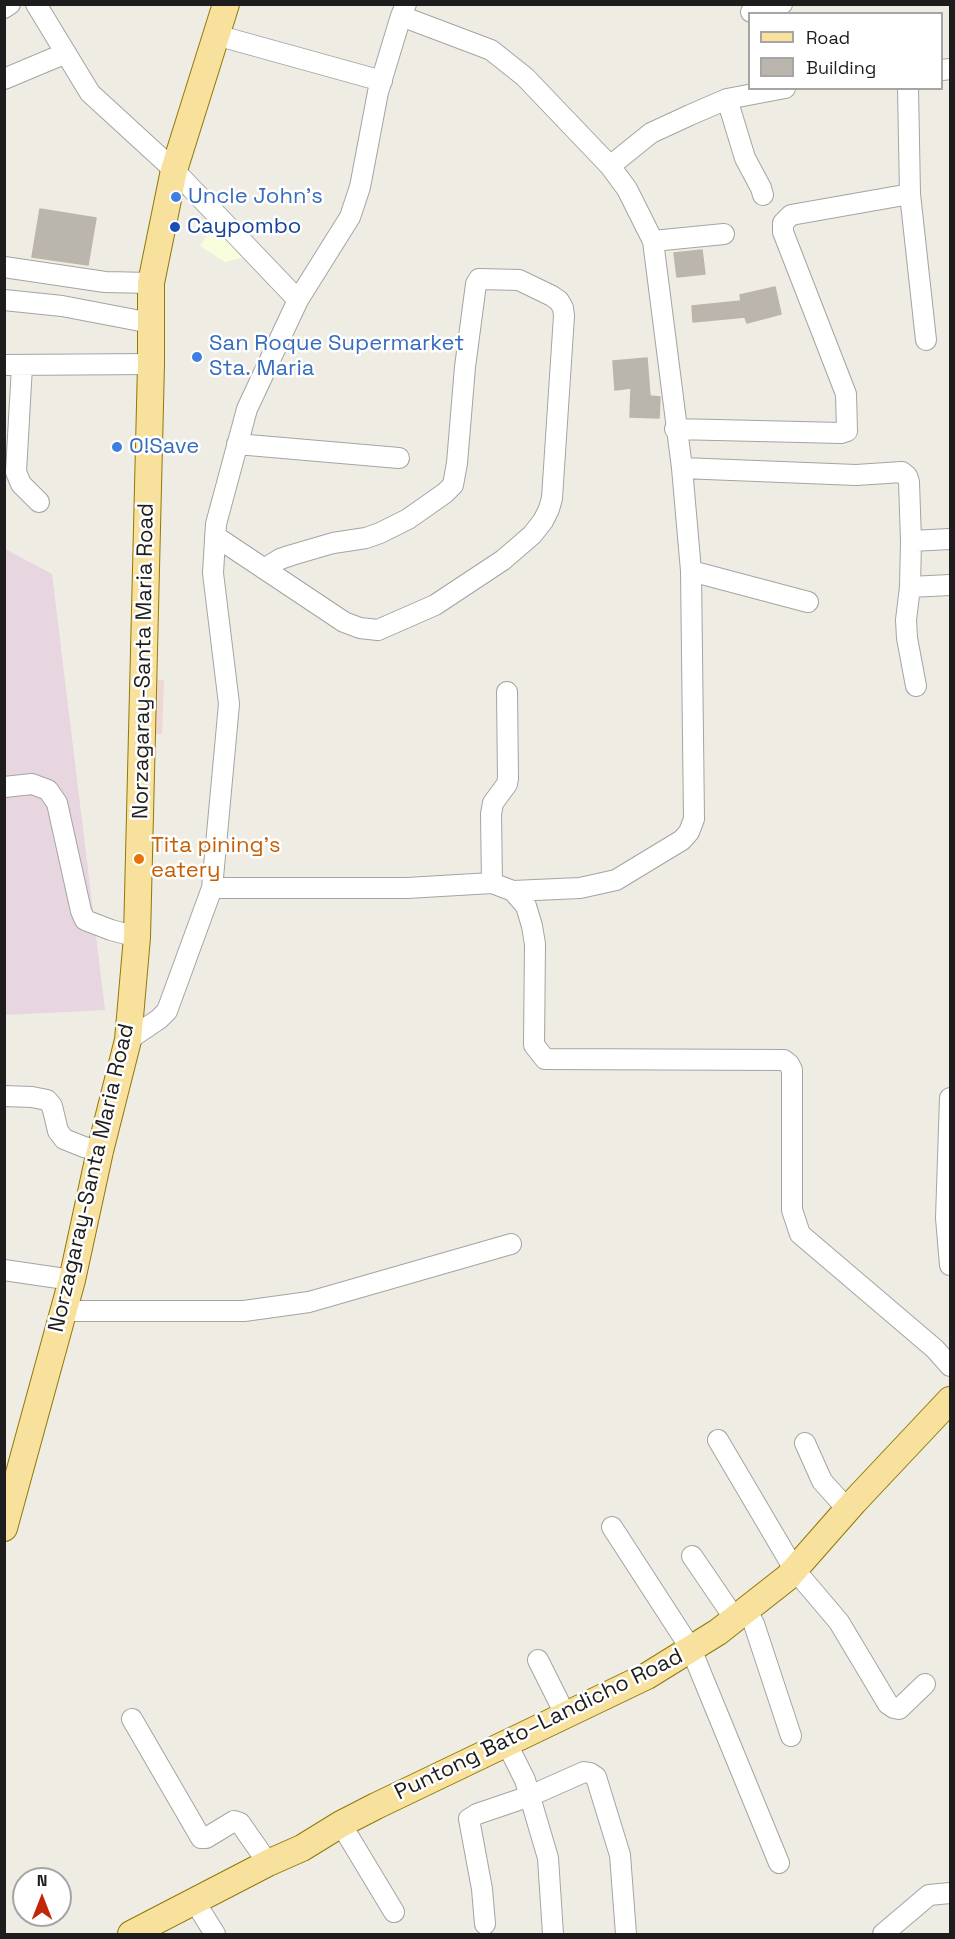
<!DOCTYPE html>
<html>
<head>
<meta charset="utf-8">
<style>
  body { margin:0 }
  #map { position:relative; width:955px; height:1939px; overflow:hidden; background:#eeece3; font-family:"Space Grotesk",sans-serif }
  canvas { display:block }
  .frame { position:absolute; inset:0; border:6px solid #1d1d1d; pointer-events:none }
  .legend { position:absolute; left:748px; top:12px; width:195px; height:78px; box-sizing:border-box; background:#fff; border:2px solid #a5a5a5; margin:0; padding:8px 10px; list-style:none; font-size:18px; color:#1d1d1d }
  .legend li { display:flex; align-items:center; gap:12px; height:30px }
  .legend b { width:30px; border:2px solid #a5a5a5 }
  .north { position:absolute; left:12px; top:1867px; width:60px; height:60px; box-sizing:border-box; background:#fff; border:2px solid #a5a5a5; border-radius:50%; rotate:0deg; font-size:16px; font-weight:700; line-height:24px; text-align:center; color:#1d1d1d }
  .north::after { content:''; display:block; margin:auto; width:21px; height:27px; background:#c32607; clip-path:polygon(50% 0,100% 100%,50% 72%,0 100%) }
</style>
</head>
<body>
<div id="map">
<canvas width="955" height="1939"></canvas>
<div class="frame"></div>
<ul class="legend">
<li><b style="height:8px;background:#f8e09d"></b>Road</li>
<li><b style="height:16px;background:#bab5ad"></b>Building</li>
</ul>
<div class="north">N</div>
</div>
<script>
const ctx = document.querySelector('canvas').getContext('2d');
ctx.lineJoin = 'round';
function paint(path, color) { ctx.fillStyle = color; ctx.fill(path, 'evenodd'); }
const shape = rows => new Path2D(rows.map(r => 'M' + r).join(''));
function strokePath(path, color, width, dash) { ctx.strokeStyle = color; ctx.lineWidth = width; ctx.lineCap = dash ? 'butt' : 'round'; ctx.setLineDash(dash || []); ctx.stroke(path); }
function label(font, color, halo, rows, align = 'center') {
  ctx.font = font + ' "Space Grotesk",sans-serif'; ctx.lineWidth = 5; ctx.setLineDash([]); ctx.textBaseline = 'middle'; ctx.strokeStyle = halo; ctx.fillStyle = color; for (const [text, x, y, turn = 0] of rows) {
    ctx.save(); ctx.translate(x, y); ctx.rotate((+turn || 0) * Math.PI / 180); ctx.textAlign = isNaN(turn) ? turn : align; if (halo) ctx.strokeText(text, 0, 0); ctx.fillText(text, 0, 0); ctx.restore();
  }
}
const commercial = shape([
  [148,680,164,680,162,734,147,734]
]);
const industrial = shape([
  [5,549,52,574,105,1010,5,1015]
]);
const education = shape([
  [216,221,256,254,225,262,200,246]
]);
const building = shape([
  [40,209,96,218,88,265,32,257,40,209],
  [702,250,705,274,677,277,674,253,702,250],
  [775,287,781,314,747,323,745,317,693,322,692,306,741,301,740,295,775,287],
  [647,358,650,396,660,397,659,418,630,417,631,388,615,390,613,361,647,358]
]);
const minor = shape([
  [36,4,90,93,174,170,298,300],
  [406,4,401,16,491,50,525,77,610,166,627,189,653,241,682,468,691,571,694,819,689,832,682,840,616,880,580,888,513,891],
  [4,8,10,4],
  [751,12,782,4],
  [216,35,382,81],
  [942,70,950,69],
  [4,79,66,53],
  [908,88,910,194],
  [727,99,745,158,761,188,763,195],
  [610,166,651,133,690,115,727,99,785,88],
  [653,241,724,234],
  [4,267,105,282,151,283],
  [4,300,62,306,151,323],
  [4,365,151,364],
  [22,366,16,472,21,484,39,502],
  [675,429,841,433,847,431,846,394,783,232,783,223,791,215,910,194,926,340],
  [237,444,399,458],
  [682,468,856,475,902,472,907,476,909,482,911,541,950,539],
  [215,536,344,622,360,628,378,630,435,605,503,560,532,535,543,521,549,509,552,498,564,316,563,308,559,301,552,296,519,280,479,279,476,284,465,367,457,463,453,485,445,493,408,519,380,533,366,538,333,543,292,555,280,559,264,569],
  [911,541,910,587,950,585],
  [691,571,808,602],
  [910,587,906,620,907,638,916,686],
  [4,787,32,784,48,790,57,803,81,911,85,920,111,930,137,937],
  [492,883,513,891,526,906,532,926,535,944,534,1045,545,1059,784,1060,789,1064,792,1070,792,1210,800,1234,935,1349,950,1366],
  [212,888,407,888,492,883,491,814,493,803,507,784,508,778,507,692],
  [128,1040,159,1019,167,1011,212,888,229,704,213,573,216,524,247,409,298,300,350,217,360,187,378,92,401,16],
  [4,1096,32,1097,47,1100,52,1106,58,1131,64,1139,84,1147,100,1151],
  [950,1098,946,1218,950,1265],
  [4,1270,72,1280],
  [63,1311,244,1311,309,1302,511,1244],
  [718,1440,794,1569,839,1622,888,1704,894,1708,899,1709,925,1684],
  [805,1443,822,1481,848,1510],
  [612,1527,691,1649,779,1863],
  [692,1556,735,1619],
  [747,1611,754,1624,791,1736],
  [538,1660,566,1716],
  [132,1719,201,1838,206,1838,234,1821,240,1823,268,1863],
  [507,1744,525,1780,548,1858,553,1934],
  [341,1824,394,1912],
  [195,1902,215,1934],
  [485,1924,482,1889,469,1819,477,1814,530,1796,584,1772,590,1773,596,1777,620,1855,626,1934],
  [883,1934,929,1895,950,1893]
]);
const major = shape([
  [4,1528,72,1280,100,1151,128,1040,137,937,151,364,151,283,174,170,226,4],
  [131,1934,268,1863,302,1848,341,1824,376,1806,647,1676,718,1632,788,1577,854,1502,950,1400]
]);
const markers = [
  [176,197,6,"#3f7fe0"],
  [175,227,6,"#1a4fb4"],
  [197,357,6,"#3f7fe0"],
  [117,447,6,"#3f7fe0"],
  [139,859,6,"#e8710a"]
];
const shopNames = [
  ["Uncle John's",188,197],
  ["San Roque Supermarket",209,344],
  ["Sta. Maria",209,369],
  ["O!Save",129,447]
];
const transitNames = [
  ["Caypombo",187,227]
];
const streetNames = [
  ["Norzagaray-Santa Maria Road",144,661,-89],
  ["Norzagaray-Santa Maria Road",92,1178,-77],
  ["Puntong Bato–Landicho Road",539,1725,-26]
];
const foodNames = [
  ["Tita pining's",151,846],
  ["eatery",151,871]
];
paint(commercial, '#eed8d2');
paint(industrial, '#e7d5e0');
paint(education, '#f8fedc');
paint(building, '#bab5ad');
strokePath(building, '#bfb5a6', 1.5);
strokePath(minor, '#a4a4a4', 22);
strokePath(major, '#907905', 28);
strokePath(minor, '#fff', 20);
strokePath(major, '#f8e09d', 26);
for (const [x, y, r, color] of markers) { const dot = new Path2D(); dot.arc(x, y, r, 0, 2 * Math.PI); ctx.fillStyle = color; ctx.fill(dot); strokePath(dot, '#fff', 2); }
label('22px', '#366cbe', '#fff', shopNames, 'left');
label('22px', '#164399', '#fff', transitNames, 'left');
label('22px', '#1d1d1d', '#fff', streetNames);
label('22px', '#c56008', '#fff', foodNames, 'left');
</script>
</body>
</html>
